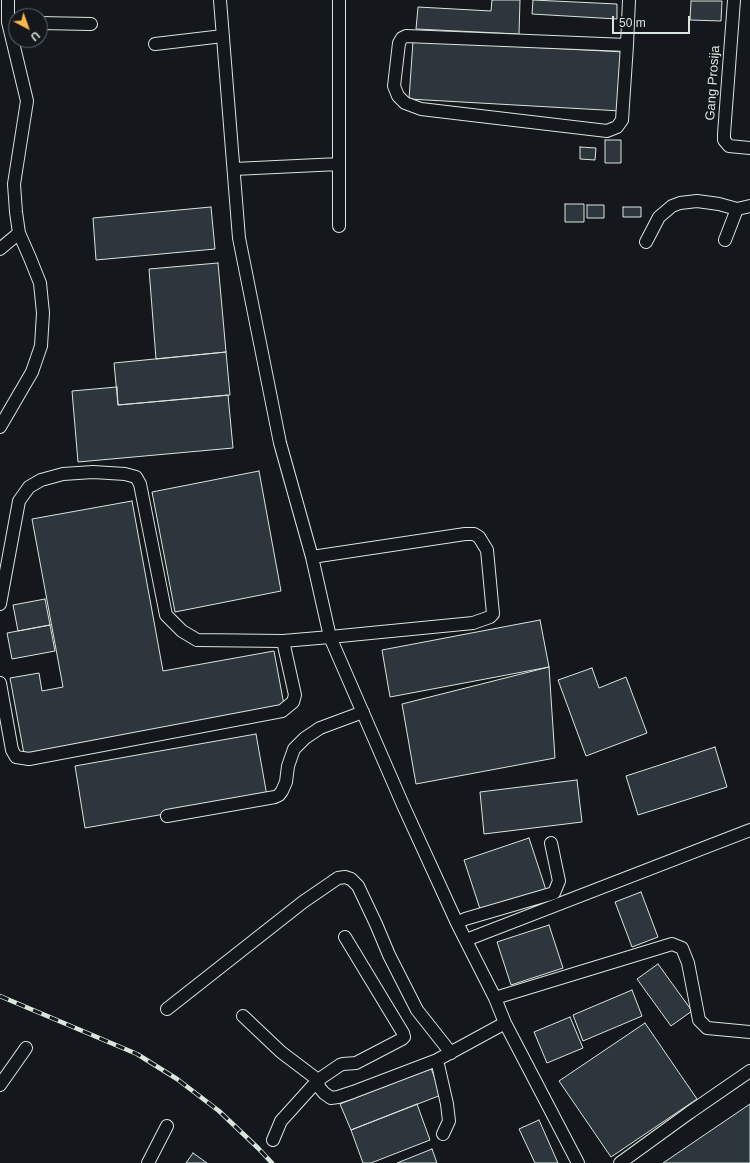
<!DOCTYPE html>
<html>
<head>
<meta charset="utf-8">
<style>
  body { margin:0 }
  #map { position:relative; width:750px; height:1163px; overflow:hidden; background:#14181c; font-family:Arial,sans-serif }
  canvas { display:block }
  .north { position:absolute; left:8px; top:8px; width:40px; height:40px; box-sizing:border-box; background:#14181c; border:1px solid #626a69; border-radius:50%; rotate:139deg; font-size:11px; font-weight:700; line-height:16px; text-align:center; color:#d8e6dc }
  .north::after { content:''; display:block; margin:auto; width:14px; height:18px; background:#ffb74d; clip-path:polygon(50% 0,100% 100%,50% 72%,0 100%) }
  .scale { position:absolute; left:612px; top:16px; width:78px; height:18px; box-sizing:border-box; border:2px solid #d8e6dc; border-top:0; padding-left:5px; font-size:12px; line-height:14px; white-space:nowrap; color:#d8e6dc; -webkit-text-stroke:3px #14181c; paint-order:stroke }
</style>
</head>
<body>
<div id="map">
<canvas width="750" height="1163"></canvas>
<div class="north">U</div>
<div class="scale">50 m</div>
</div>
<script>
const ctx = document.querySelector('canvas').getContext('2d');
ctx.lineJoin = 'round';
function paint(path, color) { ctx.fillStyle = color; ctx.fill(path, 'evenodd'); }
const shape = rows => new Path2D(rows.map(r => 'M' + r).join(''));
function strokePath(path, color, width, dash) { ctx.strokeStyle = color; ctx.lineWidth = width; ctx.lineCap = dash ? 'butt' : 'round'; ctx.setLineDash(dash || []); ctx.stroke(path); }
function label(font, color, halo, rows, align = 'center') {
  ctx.font = font + ' Arial,sans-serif'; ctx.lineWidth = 3; ctx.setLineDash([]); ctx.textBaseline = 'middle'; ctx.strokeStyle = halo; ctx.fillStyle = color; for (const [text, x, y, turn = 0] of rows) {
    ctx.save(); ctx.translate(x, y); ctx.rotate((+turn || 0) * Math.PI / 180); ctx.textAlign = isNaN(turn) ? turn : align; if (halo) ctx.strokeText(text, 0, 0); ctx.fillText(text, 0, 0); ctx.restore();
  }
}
const building = shape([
  [492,0,520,0,519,34,416,29,418,7,491,11,492,0],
  [533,0,617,4,617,19,532,14,533,0],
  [691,1,722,1,721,21,690,20,691,1],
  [413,41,624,52,621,111,409,99,413,41],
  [605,140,621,140,621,163,605,163,605,140],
  [580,147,596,148,595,160,580,159,580,147],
  [565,204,584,204,584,222,565,222,565,204],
  [587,205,604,205,604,218,587,218,587,205],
  [211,207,215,249,96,260,93,218,211,207],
  [623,207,641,207,641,217,623,217,623,207],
  [218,263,226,352,156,359,149,269,218,263],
  [226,352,230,395,118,405,114,363,226,352],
  [117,387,118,405,228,395,233,448,78,462,72,391,117,387],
  [259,471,281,591,175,612,152,492,259,471],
  [132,501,163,671,274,651,284,705,24,754,10,678,39,673,42,691,63,687,32,519,132,501],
  [45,599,50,625,18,631,13,605,45,599],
  [540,620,549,667,390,697,382,650,540,620],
  [50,625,55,651,12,659,7,633,50,625],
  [549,667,555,758,416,784,402,704,549,667],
  [592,668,599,688,626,677,647,733,586,756,558,680,592,668],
  [256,734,267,796,85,828,75,766,256,734],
  [715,747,727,787,638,815,626,776,715,747],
  [577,780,582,822,484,834,480,792,577,780],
  [529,838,546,890,481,912,464,860,529,838],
  [641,892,658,937,632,947,615,902,641,892],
  [549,925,563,968,511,985,497,942,549,925],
  [658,964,692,1011,671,1026,637,979,658,964],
  [632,990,642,1016,583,1041,573,1015,632,990],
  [570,1017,583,1048,547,1063,534,1032,570,1017],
  [645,1023,697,1099,611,1157,559,1081,645,1023],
  [431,1068,441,1095,351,1130,340,1104,431,1068],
  [417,1104,430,1140,371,1163,363,1163,351,1130,417,1104],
  [750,1104,750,1163,663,1163,750,1104],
  [539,1120,558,1163,535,1163,519,1129,539,1120],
  [432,1149,437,1163,397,1163,432,1149],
  [193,1153,207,1163,186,1163,193,1153]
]);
const minor = shape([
  [220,0,239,238,280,443,312,557,330,637,403,805,457,923,495,998,505,1023,578,1163],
  [339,0,339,226],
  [734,0,724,134,724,140,729,146,750,148],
  [40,23,91,24],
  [155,44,223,36],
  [627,45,406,36,402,38,399,43,394,86,398,96,405,103,421,109,607,131,617,127,622,120,627,45,629,0],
  [234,169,339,164],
  [725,240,737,209,750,206],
  [646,242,659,217,672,206,680,203,697,201,719,204,737,209],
  [0,249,19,233],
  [0,427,32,372,41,346,43,313,40,283,30,258,19,233,16,212,14,184,27,101,8,22,8,0],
  [0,604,19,501,29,487,41,480,63,474,93,472,125,474,136,477,140,484,166,615,182,631,197,640,283,641,330,637,473,623,490,617,493,614,487,550,479,537,474,534,465,534,312,557],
  [0,683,12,750,16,757,29,759,282,711,293,702,295,695,283,641],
  [167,816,275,797,279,795,282,791,286,782,288,766,294,749,305,738,320,728,363,712],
  [457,923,465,919,554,893,559,881,551,843],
  [466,940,750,830],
  [495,998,672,944,682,948,688,963,699,1020,707,1028,750,1032],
  [167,1009,303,902,338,878,345,877,351,879,358,886,376,924,389,955,417,1010,451,1053],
  [243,1016,281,1052,318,1080,319,1087,324,1093,331,1098,338,1097,353,1092,437,1060,505,1023],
  [437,1060,447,1104,449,1121,443,1134],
  [0,1085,26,1048],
  [273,1140,281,1121,318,1080,340,1065,343,1064,356,1063,402,1039,404,1037,403,1033,345,937],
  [148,1163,167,1126],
  [620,1163,689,1113,750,1071]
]);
const rail = shape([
  [0,996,137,1054,177,1079,219,1111,258,1148,272,1163]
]);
const streetNames = [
  ["Gang Prosija",713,83,-86]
];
paint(building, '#2c363c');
strokePath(building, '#d8e6dc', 1);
strokePath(minor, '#d8e6dc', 14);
strokePath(minor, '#14181c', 12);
strokePath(rail, '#d8e6dc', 4.5);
strokePath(rail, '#14181c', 3, [9]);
label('13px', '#d8e6dc', '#14181c', streetNames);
</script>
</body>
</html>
